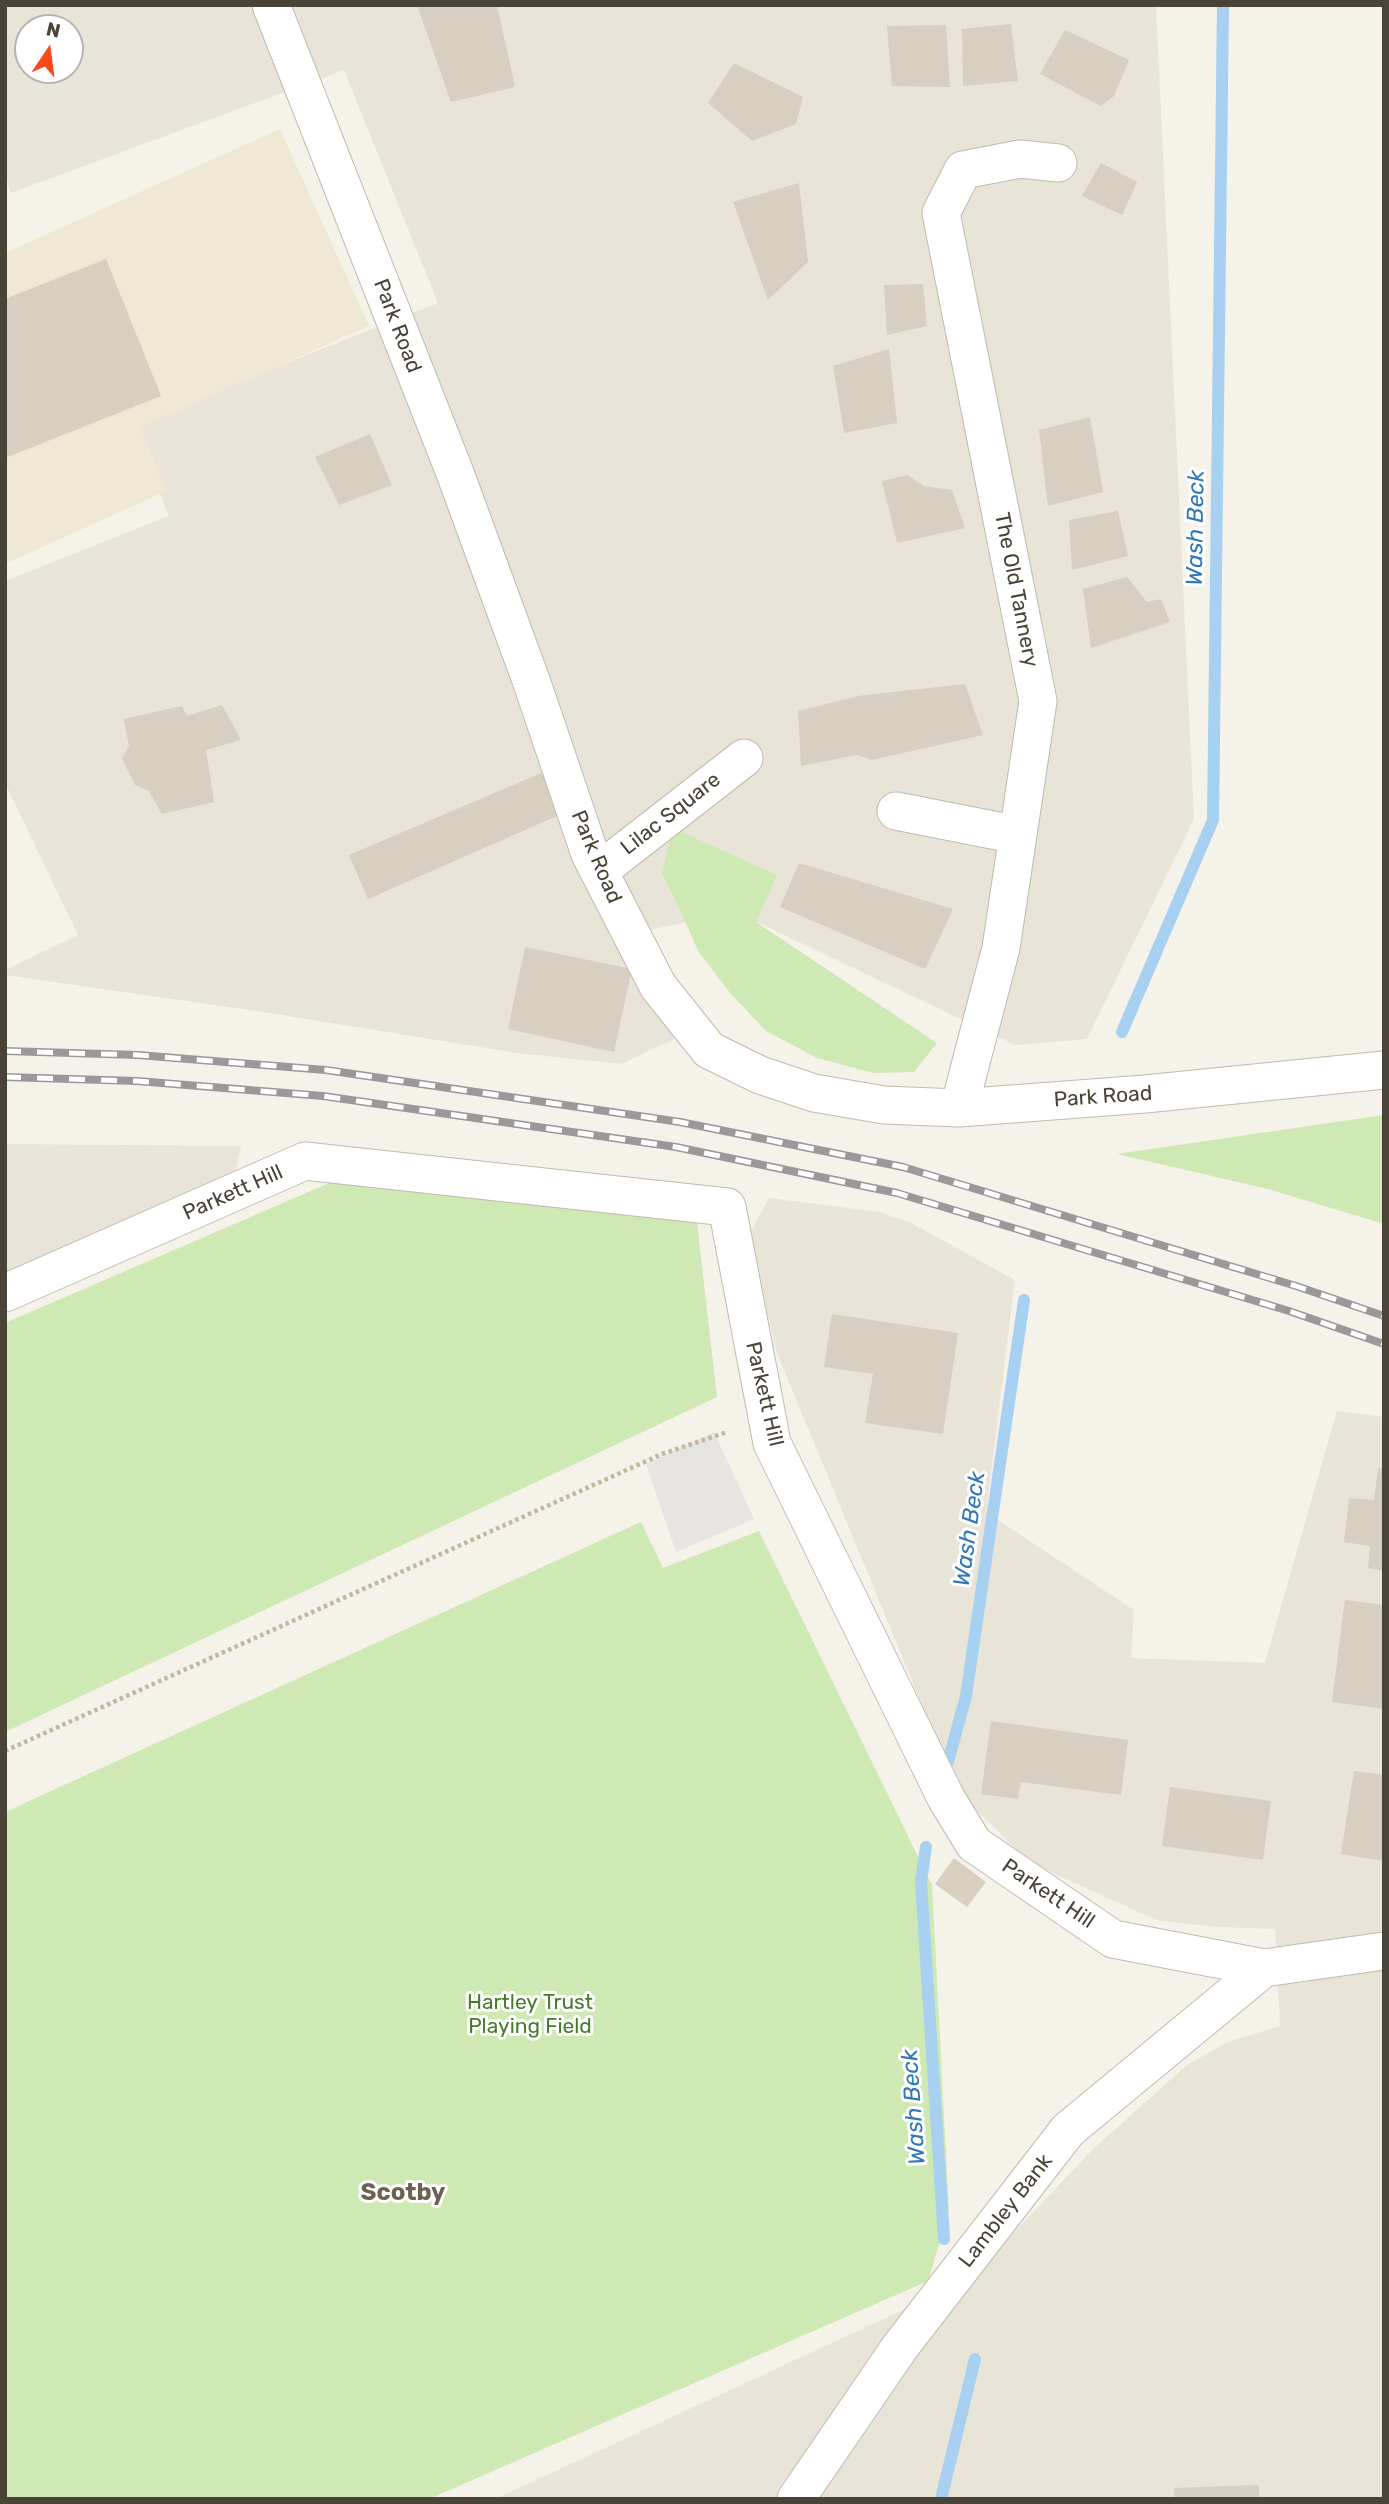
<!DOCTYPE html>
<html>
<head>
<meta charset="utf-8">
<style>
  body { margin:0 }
  #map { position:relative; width:1389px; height:2504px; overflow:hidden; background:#f5f2ea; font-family:Rubik,sans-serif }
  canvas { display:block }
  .frame { position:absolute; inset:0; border:7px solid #494338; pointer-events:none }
  .north { position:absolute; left:14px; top:14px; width:70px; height:70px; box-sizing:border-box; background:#fff; border:2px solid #b6b4af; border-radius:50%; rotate:13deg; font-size:19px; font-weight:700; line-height:28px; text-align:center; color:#494338 }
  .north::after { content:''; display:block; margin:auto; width:24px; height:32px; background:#fa481d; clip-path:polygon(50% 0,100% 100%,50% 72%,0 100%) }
</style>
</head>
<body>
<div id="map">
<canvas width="1389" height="2504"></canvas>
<div class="frame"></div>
<div class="north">N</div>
</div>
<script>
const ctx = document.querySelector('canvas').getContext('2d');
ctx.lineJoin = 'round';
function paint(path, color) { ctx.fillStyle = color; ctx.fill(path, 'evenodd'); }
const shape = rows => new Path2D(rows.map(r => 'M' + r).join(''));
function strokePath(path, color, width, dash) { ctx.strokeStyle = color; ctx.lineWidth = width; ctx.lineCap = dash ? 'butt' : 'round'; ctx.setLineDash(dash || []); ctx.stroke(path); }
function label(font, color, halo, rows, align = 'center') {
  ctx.font = font + ' Rubik,sans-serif'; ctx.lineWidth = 6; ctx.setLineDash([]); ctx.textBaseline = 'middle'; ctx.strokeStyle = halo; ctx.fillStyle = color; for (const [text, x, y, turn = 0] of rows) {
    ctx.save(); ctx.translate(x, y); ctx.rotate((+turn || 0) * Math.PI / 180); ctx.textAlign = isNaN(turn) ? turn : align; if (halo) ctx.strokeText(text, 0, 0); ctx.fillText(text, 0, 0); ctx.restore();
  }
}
const residential = shape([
  [5,5,1156,5,1194,819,1087,1039,1015,1045,736,912,620,936,674,1039,621,1064,517,1053,263,1012,5,975,5,970,78,935,5,783,5,581,169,516,132,424,438,303,344,70,11,193,5,174],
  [28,28,70,28,70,70,28,70],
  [5,1144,241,1146,233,1184,5,1281],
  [769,1198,880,1212,911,1223,1015,1280,986,1512,1134,1610,1131,1658,1265,1663,1337,1411,1384,1417,1384,2499,495,2499,970,2279,1094,2148,1187,2065,1228,2042,1280,2026,1275,1929,1216,1927,1156,1920,1029,1862,958,1792,777,1353,749,1235]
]);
const education = shape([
  [280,129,369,326,140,427,166,491,5,564,5,253]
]);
const green = shape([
  [673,828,777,875,756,922,937,1043,914,1072,873,1073,817,1058,766,1031,731,994,698,951,681,912,662,873],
  [1384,1115,1384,1224,1268,1189,1117,1154],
  [357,1171,696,1214,717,1397,5,1732,5,1323],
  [641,1522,663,1568,759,1531,932,1885,949,2212,928,2281,429,2499,5,2499,5,1812]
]);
const parking = shape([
  [714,1432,754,1519,676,1552,646,1464]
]);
const stream = shape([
  [1122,1032,1213,820,1223,5],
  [948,1762,966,1696,1024,1300],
  [926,1847,921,1882,944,2239],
  [941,2499,975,2359]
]);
const building = shape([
  [417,5,497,5,515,87,451,102],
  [1011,24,1018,81,963,86,962,29],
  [946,25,950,87,892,86,887,26],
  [1065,30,1129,60,1114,96,1101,106,1040,74],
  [734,63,803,97,796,124,752,141,708,103],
  [1101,163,1137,182,1122,215,1082,196],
  [799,183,808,262,768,300,733,202],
  [106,259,161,396,5,458,5,299],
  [923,284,927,326,887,335,884,285],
  [889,349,897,423,844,433,833,366],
  [1090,417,1103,492,1048,506,1039,430],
  [370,434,392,485,339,505,315,457],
  [907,475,924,486,952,490,965,528,897,543,882,481],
  [1118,511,1128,556,1072,570,1069,520],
  [1127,577,1147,602,1161,599,1170,622,1091,648,1083,589],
  [965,684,983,735,872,760,857,755,801,766,798,711,858,696],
  [222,705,241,740,206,750,214,802,162,814,149,791,135,785,122,759,129,746,124,719,182,706,187,716],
  [546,771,566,812,368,899,349,855],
  [799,863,953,909,925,969,780,907],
  [525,947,632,969,614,1052,508,1029],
  [832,1314,958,1333,943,1434,865,1423,873,1374,824,1367],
  [1378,1468,1384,1469,1384,1571,1368,1568,1370,1546,1344,1542,1349,1498,1374,1500],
  [1345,1600,1384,1605,1384,1709,1332,1702],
  [991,1721,1128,1740,1121,1795,1021,1782,1018,1799,981,1794],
  [1354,1771,1384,1775,1384,1861,1341,1854],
  [1170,1787,1271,1801,1263,1860,1162,1846],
  [954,1858,986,1882,967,1907,935,1884],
  [1259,2485,1259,2499,1175,2499,1174,2488]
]);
const path = shape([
  [5,1751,662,1454,727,1432]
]);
const minor = shape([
  [271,5,455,473,532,683,590,854,658,986,709,1050,760,1075,814,1093,884,1105,959,1108,1145,1094,1384,1070],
  [896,811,1018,835],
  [599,871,744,758],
  [959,1108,1001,948,1038,701,941,213,963,170,1020,159,1058,163],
  [5,1293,305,1161,727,1207,772,1443,946,1798,974,1844,1113,1939,1264,1968,1384,1951],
  [796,2499,900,2347,1068,2130,1264,1968]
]);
const rail = shape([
  [5,1051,138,1055,326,1070,680,1122,903,1167,1296,1286,1384,1316],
  [5,1077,137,1081,323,1096,676,1147,897,1193,1289,1311,1384,1344]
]);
const streetNames = [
  ["Park Road",397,326,69],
  ["The Old Tannery",1016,590,79],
  ["Lilac Square",671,814,-38],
  ["Park Road",596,857,67],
  ["Park Road",1103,1097,-4],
  ["Parkett Hill",233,1193,-24],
  ["Parkett Hill",764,1394,77],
  ["Parkett Hill",1048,1894,34],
  ["Lambley Bank",1006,2211,-52]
];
const parkNames = [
  ["Hartley Trust",530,2003],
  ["Playing Field",530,2027]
];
const waterNames = [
  ["Wash Beck",1196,528,-89],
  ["Wash Beck",970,1529,-82],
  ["Wash Beck",914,2107,-94]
];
const quarterNames = [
  ["Scotby",403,2193]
];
paint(residential, '#e9e4d8');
paint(education, '#eee8d4');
paint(green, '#cee9b3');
paint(parking, '#e7e5e2');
strokePath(stream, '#a7d0f1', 12);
paint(building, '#d7cfbf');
strokePath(minor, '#c1bbad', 39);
strokePath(path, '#c3b79e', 4.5, [3.5, 3.5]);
strokePath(minor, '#fff', 37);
strokePath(rail, '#999', 8);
strokePath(rail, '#fff', 5, [16]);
label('21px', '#494338', '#fff', streetNames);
label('21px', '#457c2a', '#fff', parkNames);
label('italic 23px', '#3078b6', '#fff', waterNames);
label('bold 24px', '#6c624f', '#fff', quarterNames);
</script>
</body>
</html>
